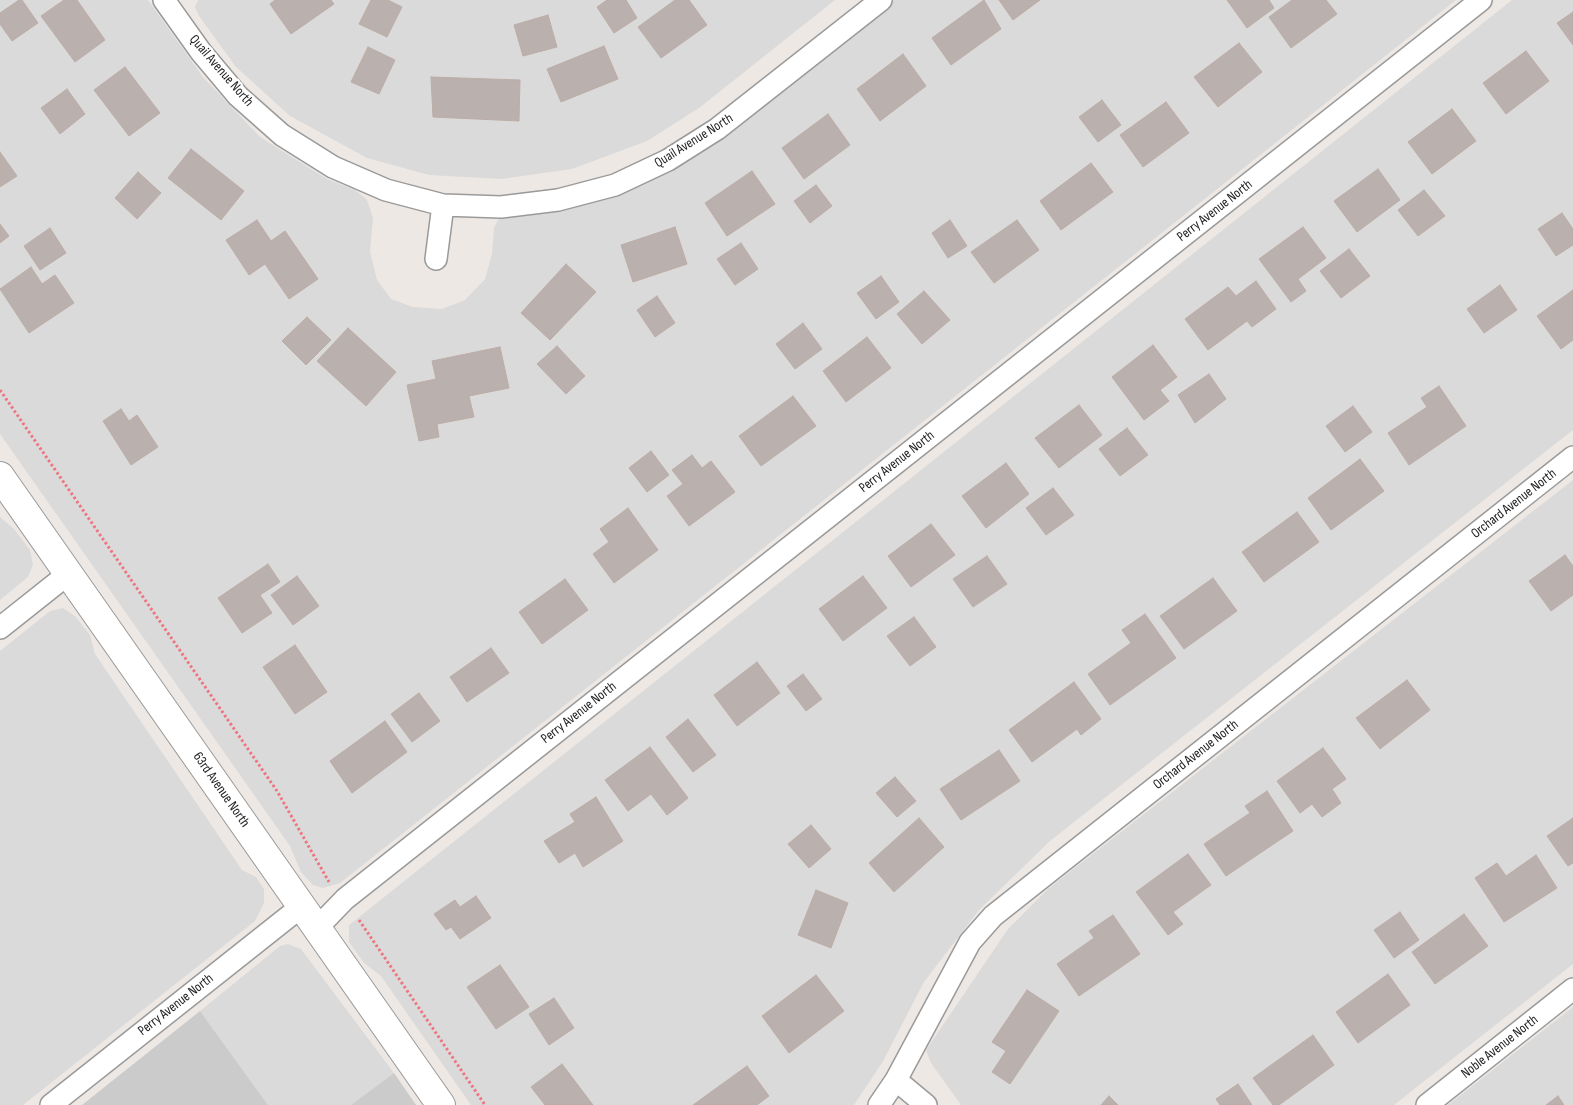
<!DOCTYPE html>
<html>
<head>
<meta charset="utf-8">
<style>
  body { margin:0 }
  canvas { display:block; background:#ede8e4 }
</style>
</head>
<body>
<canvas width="1573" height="1105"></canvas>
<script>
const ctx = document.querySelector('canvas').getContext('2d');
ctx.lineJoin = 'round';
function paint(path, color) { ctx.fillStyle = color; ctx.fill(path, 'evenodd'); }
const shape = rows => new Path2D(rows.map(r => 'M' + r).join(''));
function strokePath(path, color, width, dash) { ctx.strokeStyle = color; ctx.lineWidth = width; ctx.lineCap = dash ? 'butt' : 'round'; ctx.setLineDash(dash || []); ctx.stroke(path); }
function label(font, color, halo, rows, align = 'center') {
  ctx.font = font + ' "Sofia Sans Condensed",sans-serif'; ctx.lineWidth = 4.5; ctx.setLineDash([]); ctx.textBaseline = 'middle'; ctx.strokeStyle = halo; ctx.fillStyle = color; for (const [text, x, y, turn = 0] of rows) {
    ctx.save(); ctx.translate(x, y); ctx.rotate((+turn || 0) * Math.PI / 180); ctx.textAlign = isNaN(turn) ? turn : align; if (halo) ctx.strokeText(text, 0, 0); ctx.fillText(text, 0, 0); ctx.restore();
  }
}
const residential = shape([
  [0,0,148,0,203,77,260,137,327,179,355,190,367,200,373,218,370,252,377,280,391,299,413,307,442,309,465,300,485,279,492,254,494,228,499,218,510,211,656,172,890,0,1456,0,340,883,323,888,313,885,301,872,290,846,0,434],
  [198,0,835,0,699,108,647,141,572,169,501,179,429,175,367,158,290,116,236,67,199,16,195,7],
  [1512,0,1573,0,1573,430,1050,841,979,910,924,982,882,1063,854,1105,471,1105,381,976,364,963,349,942,349,925],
  [1573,480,1573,964,1394,1105,961,1105,931,1063,926,1050,1008,929,1049,888],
  [0,517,14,529,30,550,33,565,28,577,0,600],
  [63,608,75,616,90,635,95,654,242,870,256,877,264,889,264,903,255,921,23,1105,0,1105,0,651,50,611],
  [288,944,301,949,394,1073,351,1105,268,1105,200,1011,280,946],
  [1573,1007,1573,1105,1448,1105]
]);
const religious = shape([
  [200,1011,268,1105,82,1105],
  [394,1073,416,1105,351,1105]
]);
const building = shape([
  [19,0,22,0,38,23,12,41,0,24,0,13,19,0],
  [64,0,77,0,105,40,75,62,41,16,64,0],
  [275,0,331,0,334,4,291,34,270,4,275,0],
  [371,0,388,0,402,7,387,37,359,24,371,0],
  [607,0,626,0,637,18,614,33,597,7,607,0],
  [675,0,689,0,707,25,661,58,638,27,675,0],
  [984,0,1001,29,951,65,932,38,984,0],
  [999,0,1040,0,1013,20,999,0],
  [1227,0,1269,0,1274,8,1247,28,1227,0],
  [1292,0,1326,0,1337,14,1291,48,1269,17,1292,0],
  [1573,12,1573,45,1557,23,1573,12],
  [548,15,557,47,523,56,514,25,548,15],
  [1239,43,1262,72,1218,107,1194,77,1239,43],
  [604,46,618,79,561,102,547,69,604,46],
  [368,47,395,60,379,94,351,82,368,47],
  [1526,51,1549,81,1506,114,1483,83,1526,51],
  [903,54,926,86,880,121,857,89,903,54],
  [125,67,160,113,129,136,94,90,125,67],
  [431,77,520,80,519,121,433,117,431,77],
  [67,89,85,114,60,134,41,108,67,89],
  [1102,100,1121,125,1098,142,1079,117,1102,100],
  [1166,102,1189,133,1143,167,1120,135,1166,102],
  [1452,109,1476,141,1432,174,1408,142,1452,109],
  [828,114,850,145,804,179,782,148,828,114],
  [191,149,244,191,221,220,168,178,191,149],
  [0,152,17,176,0,187,0,152],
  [1091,163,1113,192,1061,230,1040,201,1091,163],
  [1378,169,1400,200,1357,232,1334,201,1378,169],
  [752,171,775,204,727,236,705,203,752,171],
  [138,172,161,193,137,219,115,198,138,172],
  [816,185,832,206,810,223,794,201,816,185],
  [1424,190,1445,216,1418,236,1398,210,1424,190],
  [1562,213,1573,229,1573,245,1556,256,1538,229,1562,213],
  [257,220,271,241,285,231,318,279,289,299,265,264,249,275,226,240,257,220],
  [950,220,967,246,948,258,932,233,950,220],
  [1017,220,1039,250,994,283,971,252,1017,220],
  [0,224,9,236,0,243,0,224],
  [675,227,687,264,633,282,621,245,675,227],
  [1303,227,1326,258,1298,279,1306,291,1291,302,1259,259,1303,227],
  [50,228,66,253,40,270,24,246,50,228],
  [741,243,758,269,735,285,717,259,741,243],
  [1349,249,1370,276,1341,298,1320,271,1349,249],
  [566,264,596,292,550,340,521,313,566,264],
  [31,267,42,284,55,275,74,303,29,333,0,289,31,267],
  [881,276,899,302,876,319,857,293,881,276],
  [1256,281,1276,309,1252,327,1247,321,1208,350,1185,319,1228,287,1236,296,1256,281],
  [1500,285,1517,310,1484,333,1467,309,1500,285],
  [1573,290,1573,340,1561,349,1537,316,1573,290],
  [924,291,950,320,922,344,897,314,924,291],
  [657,296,675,323,655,337,637,310,657,296],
  [307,317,331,340,306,365,282,341,307,317],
  [803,323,822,349,795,369,776,344,803,323],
  [348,328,396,372,366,406,317,361,348,328],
  [867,337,891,368,846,402,823,371,867,337],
  [1153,345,1177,377,1160,390,1169,401,1144,420,1112,377,1153,345],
  [557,346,585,376,566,394,537,364,557,346],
  [500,347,509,388,469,396,474,417,437,424,439,437,419,441,407,385,436,379,432,361,500,347],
  [1209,374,1226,399,1195,423,1178,395,1209,374],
  [1439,386,1466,426,1409,465,1388,433,1427,407,1421,398,1439,386],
  [793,396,816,426,761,466,739,436,793,396],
  [1079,405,1102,435,1059,468,1035,438,1079,405],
  [1353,406,1372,432,1345,452,1326,426,1353,406],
  [121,409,129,421,137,415,158,447,131,465,103,421,121,409],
  [1127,428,1148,455,1120,476,1099,449,1127,428],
  [651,451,669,475,647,492,629,468,651,451],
  [692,455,702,468,711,461,735,492,689,526,667,496,683,484,672,470,692,455],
  [1360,459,1384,491,1331,530,1308,498,1360,459],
  [1006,463,1029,494,986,528,962,496,1006,463],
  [1053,488,1074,515,1046,535,1026,508,1053,488],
  [628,508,658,550,614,583,593,554,609,542,600,529,628,508],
  [1297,512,1319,542,1264,582,1242,552,1297,512],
  [931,524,955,555,911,587,888,556,931,524],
  [1565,555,1573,566,1573,595,1551,611,1529,581,1565,555],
  [987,556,1007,584,973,607,953,579,987,556],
  [268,564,280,582,260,595,272,613,242,633,218,598,268,564],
  [297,576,319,606,293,625,271,595,297,576],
  [863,576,887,608,843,641,819,609,863,576],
  [1213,578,1237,611,1184,649,1160,616,1213,578],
  [565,579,588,610,542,644,519,612,565,579],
  [1145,614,1176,658,1110,705,1088,674,1131,643,1122,630,1145,614],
  [914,617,936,647,910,666,887,636,914,617],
  [295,645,327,692,295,714,263,667,295,645],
  [491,648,509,673,467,702,450,677,491,648],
  [757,662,780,693,737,726,714,695,757,662],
  [803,674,822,699,806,711,787,686,803,674],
  [1407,680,1430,710,1380,749,1356,718,1407,680],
  [1074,682,1101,719,1081,735,1077,729,1032,762,1009,730,1074,682],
  [419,693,440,721,412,742,391,714,419,693],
  [688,719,716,755,693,772,666,737,688,719],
  [385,721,407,752,352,793,330,761,385,721],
  [650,747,688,798,667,815,651,794,628,811,605,780,650,747],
  [1323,748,1346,779,1332,789,1341,803,1322,817,1312,804,1300,813,1277,781,1323,748],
  [999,750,1020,781,961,820,940,789,999,750],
  [895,777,916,801,897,817,876,793,895,777],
  [1267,791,1293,831,1226,876,1204,844,1250,813,1245,806,1267,791],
  [596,797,623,841,583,867,575,853,559,863,544,841,575,822,570,814,596,797],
  [919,818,944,847,894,892,869,863,919,818],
  [1573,818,1573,863,1568,866,1547,836,1573,818],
  [811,825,831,849,809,868,788,844,811,825],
  [1188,854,1211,885,1173,912,1183,924,1168,935,1136,892,1188,854],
  [1536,855,1557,888,1504,922,1475,878,1497,863,1506,876,1536,855],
  [816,890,848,903,831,948,798,935,816,890],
  [476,896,491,918,460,939,451,927,446,930,434,914,455,900,460,907,476,896],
  [1400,912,1419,940,1394,958,1374,930,1400,912],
  [1464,914,1488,946,1435,984,1412,952,1464,914],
  [1113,915,1140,954,1079,996,1057,964,1094,938,1089,931,1113,915],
  [500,965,529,1007,496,1029,467,987,500,965],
  [1388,974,1410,1005,1358,1043,1336,1012,1388,974],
  [816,975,844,1011,789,1053,762,1016,816,975],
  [1027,990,1059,1011,1010,1084,992,1072,1006,1051,992,1042,1027,990],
  [554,998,574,1028,549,1045,529,1014,554,998],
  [1313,1035,1334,1065,1279,1105,1273,1105,1253,1078,1313,1035],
  [562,1064,593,1105,545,1105,531,1087,562,1064],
  [747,1066,769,1096,757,1105,693,1105,747,1066],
  [1238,1084,1252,1105,1220,1105,1216,1099,1238,1084],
  [1109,1096,1118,1105,1101,1105,1109,1096],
  [1558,1096,1564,1105,1546,1105,1558,1096]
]);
const path = shape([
  [0,390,277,791,329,882],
  [359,920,485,1105]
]);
const minor = shape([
  [164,0,201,52,238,96,282,135,333,167,386,190,443,205,501,207,558,200,615,185,668,160,717,129,881,0],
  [436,259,443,205],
  [0,628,68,574],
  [317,928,345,899,1481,0],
  [896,1080,926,1105],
  [51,1105,302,906],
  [879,1105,896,1080,970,942,993,916,1573,457],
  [1427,1105,1573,989]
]);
const tertiary = shape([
  [0,476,441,1105]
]);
const streetNames = [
  ["Quail Avenue North",221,71,49],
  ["Quail Avenue North",694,141,-32],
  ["Perry Avenue North",1215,211,-38],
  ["Perry Avenue North",897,462,-38],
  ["Orchard Avenue North",1514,504,-38],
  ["Perry Avenue North",579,713,-38],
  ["Orchard Avenue North",1196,755,-38],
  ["63rd Avenue North",221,790,55],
  ["Perry Avenue North",176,1005,-38],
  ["Noble Avenue North",1500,1047,-38]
];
paint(residential, '#dbdada');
paint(religious, '#cbcbcb');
paint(building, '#bab0ad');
strokePath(building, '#bdada7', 1);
strokePath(minor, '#9a9a9a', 24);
strokePath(tertiary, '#9a9a9a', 30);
strokePath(path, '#ed7581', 3, [2.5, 2.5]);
strokePath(minor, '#fff', 21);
strokePath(tertiary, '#fff', 28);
label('14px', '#1d1d1d', '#fff', streetNames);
</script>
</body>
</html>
